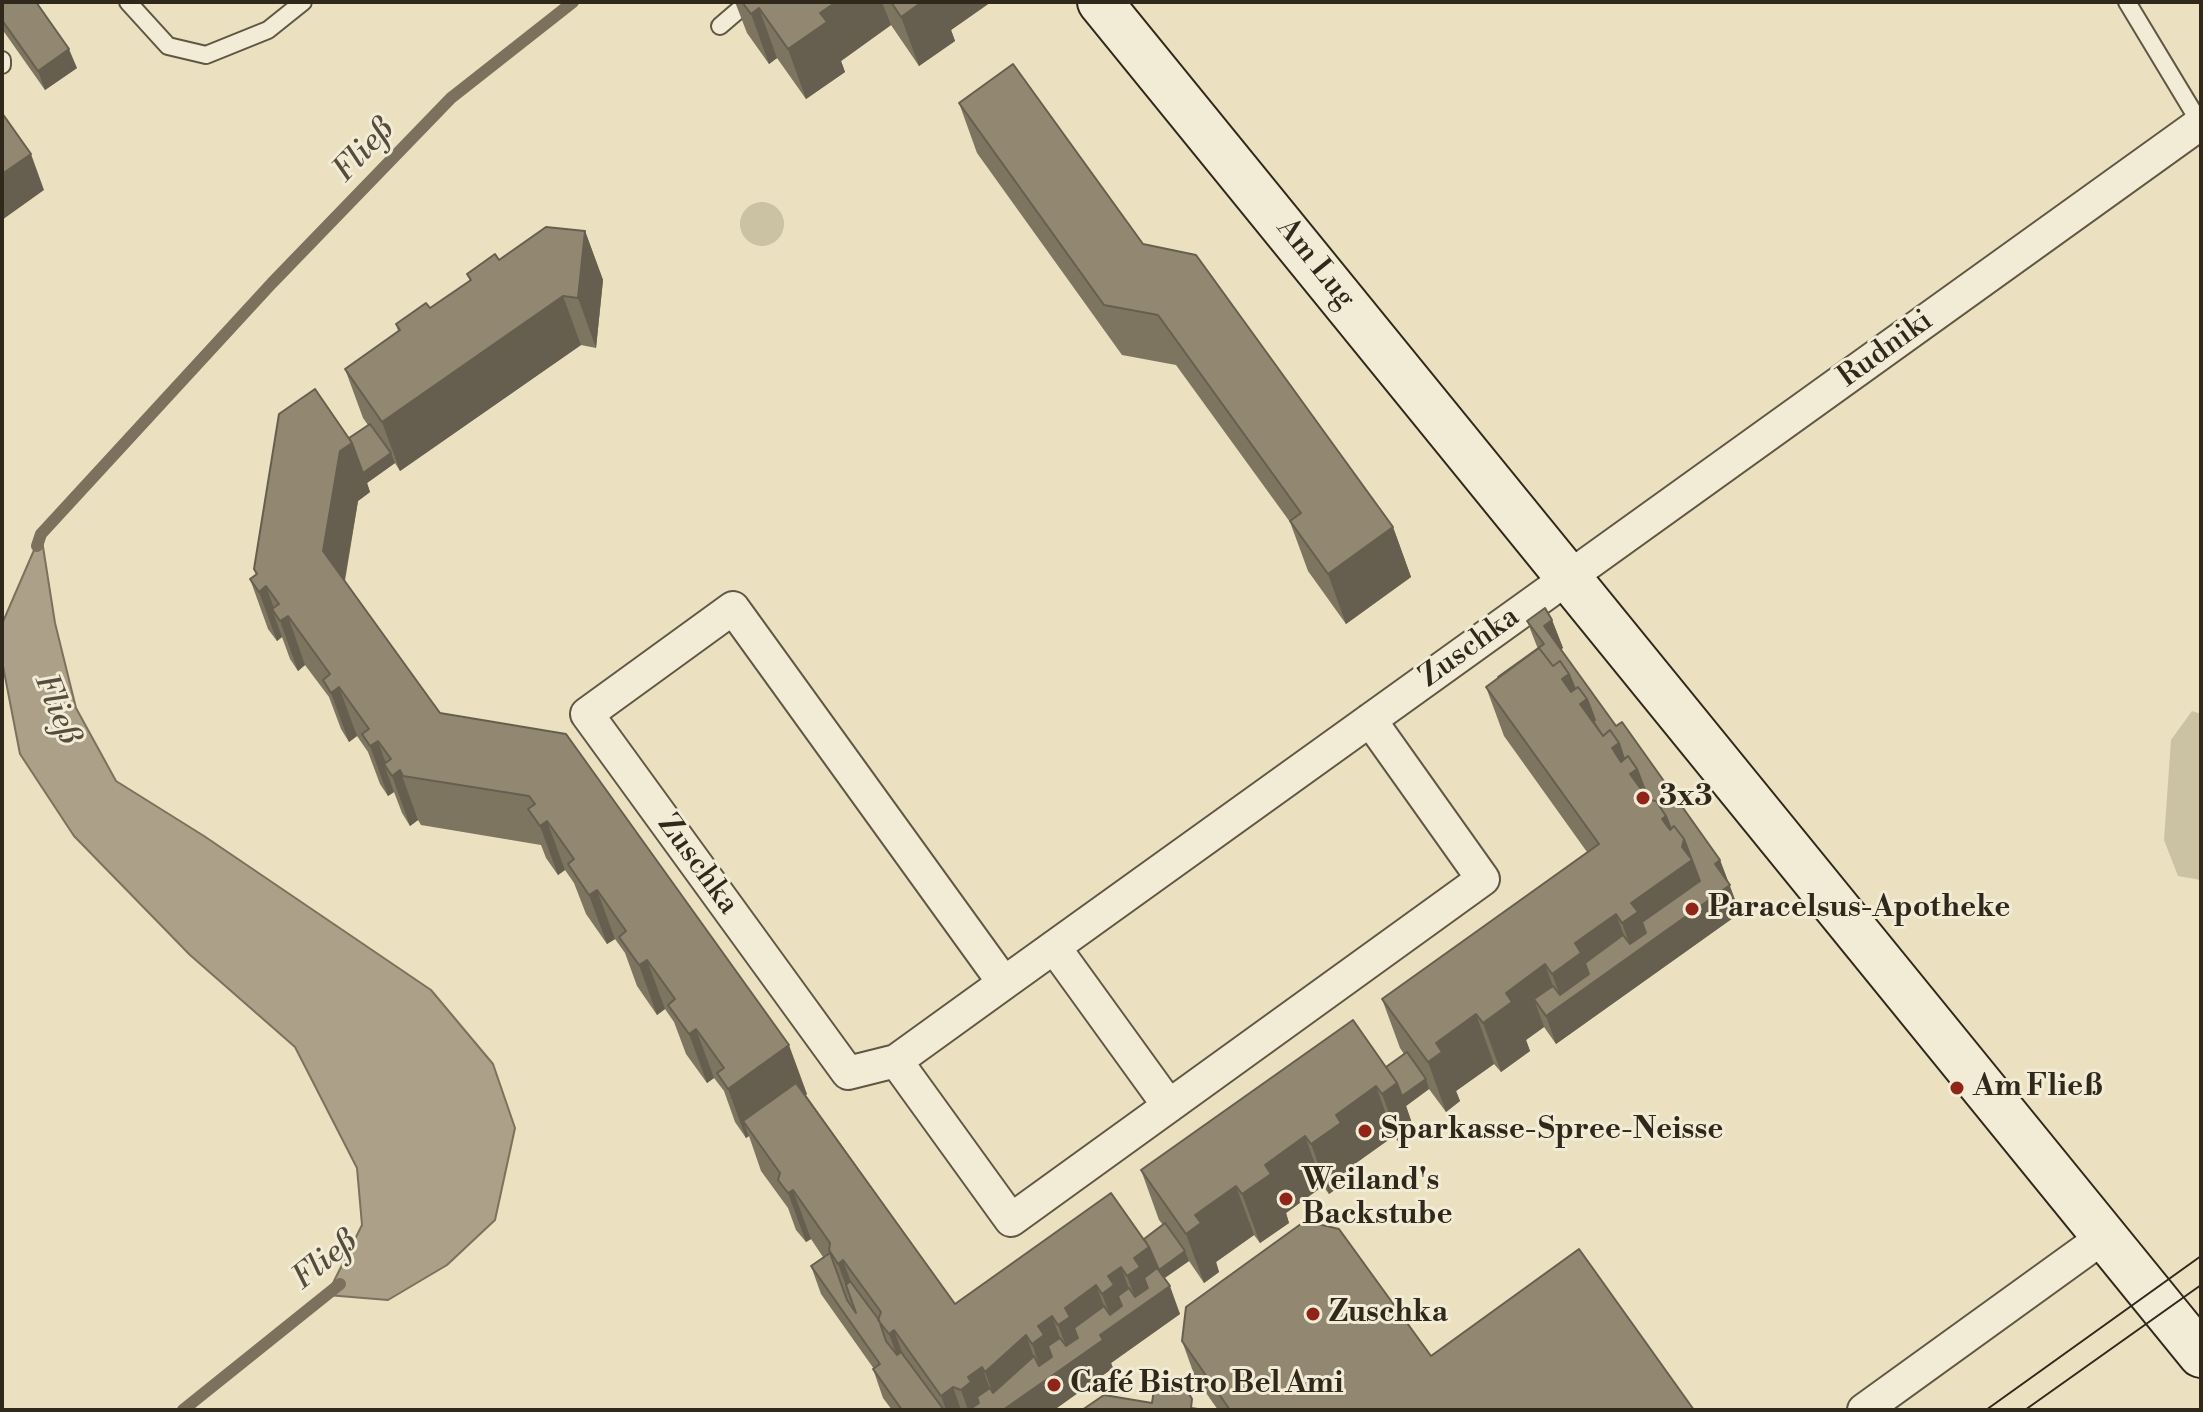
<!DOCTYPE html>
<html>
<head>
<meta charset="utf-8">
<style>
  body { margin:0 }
  #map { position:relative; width:2203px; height:1412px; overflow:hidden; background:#ebe0bf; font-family:"Libre Bodoni",serif }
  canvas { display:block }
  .frame { position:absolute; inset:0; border:4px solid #31281c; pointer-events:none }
</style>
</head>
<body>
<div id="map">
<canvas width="2203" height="1412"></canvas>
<div class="frame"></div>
</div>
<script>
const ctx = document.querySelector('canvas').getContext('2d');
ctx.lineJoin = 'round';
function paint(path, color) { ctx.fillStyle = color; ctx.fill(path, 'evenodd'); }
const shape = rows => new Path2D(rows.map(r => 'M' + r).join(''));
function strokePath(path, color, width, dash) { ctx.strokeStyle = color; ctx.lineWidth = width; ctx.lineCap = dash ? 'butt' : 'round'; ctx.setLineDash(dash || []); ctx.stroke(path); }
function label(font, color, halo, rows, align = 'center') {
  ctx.font = font + ' "Libre Bodoni",serif'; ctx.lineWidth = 6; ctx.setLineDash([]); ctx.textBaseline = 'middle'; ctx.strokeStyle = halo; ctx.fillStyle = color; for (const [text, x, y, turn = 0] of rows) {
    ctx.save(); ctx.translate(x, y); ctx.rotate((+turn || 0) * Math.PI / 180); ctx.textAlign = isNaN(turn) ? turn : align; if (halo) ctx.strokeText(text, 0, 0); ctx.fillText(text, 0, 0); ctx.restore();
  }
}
const green = shape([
  '740 224a22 22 0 1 1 44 0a22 22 0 1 1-44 0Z',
  [2192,711,2201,714,2201,880,2178,876,2164,840,2171,740]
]);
const water = shape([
  [41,534,55,623,76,708,116,781,204,836,431,990,493,1064,515,1128,495,1220,447,1265,388,1300,327,1295,362,1225,357,1168,295,1047,190,955,74,836,20,754,2,661,2,624,41,534]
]);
const stream = shape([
  [37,546,41,534,272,283,451,98,573,2],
  [183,1410,340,1284]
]);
const lane = shape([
  [128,2,168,46,206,55,268,30,303,2],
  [2127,2,2200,123],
  [720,26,748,2],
  [2,60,2,65]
]);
const street = shape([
  [1370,720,1483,879,1011,1220,896,1061,848,1073,587,714,733,608,1004,983,2201,123],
  [1054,947,1169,1106],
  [896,1061,1004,983],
  [1864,1410,2105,1236]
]);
const secondary = shape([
  [1100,2,2201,1355]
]);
const tram = shape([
  [1986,1410,2201,1256],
  [2025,1410,2201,1285]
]);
const wall = shape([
  [2,2,77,68,45,90,2,29],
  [735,2,991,2,951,30,955,41,919,66,891,25,841,61,845,72,806,99,777,58,769,64,747,33],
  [959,103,1143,244,1393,527,1411,577,1346,624,1308,571,1290,522,1176,365,1122,355,977,153],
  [585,231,603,280,596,348,581,345,400,471,395,463,367,483,370,492,358,501,345,581,440,713,566,734,807,1094,806,1095,955,1304,1144,1239,1163,1225,1159,1220,1141,1170,1386,1067,1404,1054,1400,1048,1382,999,1587,852,1504,736,1486,687,1538,649,1527,621,1552,620,1563,648,1561,649,1616,726,1720,860,1740,913,1556,1044,1544,1027,1526,1040,1530,1051,1501,1072,1494,1064,1456,1091,1460,1101,1446,1112,1429,1089,1406,1106,1415,1132,1400,1144,1394,1136,1356,1163,1359,1172,1329,1194,1323,1186,1286,1213,1289,1223,1260,1243,1254,1235,1216,1262,1219,1272,1204,1283,1189,1261,1164,1278,1180,1314,1111,1363,1113,1368,1054,1410,892,1410,883,1398,873,1369,874,1369,821,1294,811,1266,823,1257,811,1239,806,1242,796,1230,788,1208,761,1171,749,1136,746,1138,735,1122,724,1091,714,1078,707,1083,686,1054,674,1022,665,1009,657,1015,637,986,625,953,615,939,607,944,586,914,574,883,565,870,558,875,546,858,541,845,421,825,418,820,410,826,402,813,394,792,388,796,380,784,368,752,357,736,349,742,341,729,329,697,305,665,298,671,290,659,282,637,277,641,268,629,250,579,256,575,254,569,349,438,368,425,363,418,345,369,398,331,396,324,430,308,470,281,467,274,499,260],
  [1182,1341,1431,1356,1694,1410,1218,1410,1195,1377]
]);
const shadedWall = shape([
  [836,2,882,2,891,25,841,61,845,72,806,99,788,49,820,13],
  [922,2,991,2,951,30,955,41,919,66,901,17],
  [759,8,777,58,769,64,751,14],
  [69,49,77,68,45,90,38,71],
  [31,154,44,190,2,220,2,174],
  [585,231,603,280,596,348,578,298],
  [563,296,581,345,400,471,382,422],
  [352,443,391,453,395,463,367,483,370,492,358,501,341,600,323,551,340,451],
  [1393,527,1411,577,1346,624,1328,574],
  [266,586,277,617,272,609,282,637,277,641,259,592],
  [288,616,305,665,298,671,280,621],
  [1552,620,1563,648,1555,654,1544,626],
  [1569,674,1580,704,1587,699,1605,748,1562,679],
  [339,687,357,736,349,742,331,693],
  [378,741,389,772,384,764,394,792,388,796,370,746],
  [1619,743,1630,774,1637,769,1655,818,1612,748],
  [400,770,418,820,410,826,392,776],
  [1666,816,1682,847,1684,839,1715,864,1720,860,1740,913,1556,1044,1546,1016,1534,999,1544,1027,1526,1040,1530,1051,1501,1072,1483,1023,1506,993,1545,964,1560,1006,1563,1004,1552,974,1575,943,1616,914,1631,955,1633,954,1622,923,1631,903,1662,819],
  [547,821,565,870,558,875,540,826],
  [597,890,615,939,607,944,589,895],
  [647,960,665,1009,657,1015,639,965],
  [1476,1014,1494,1064,1456,1091,1460,1101,1446,1112,1428,1062,1436,1043],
  [696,1029,714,1078,707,1083,689,1034],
  [789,1045,807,1094,769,1122,743,1121,749,1136,746,1138,728,1089],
  [1426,1079,1429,1089,1406,1106,1415,1132,1400,1144,1382,1094,1397,1083],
  [1376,1086,1394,1136,1356,1163,1359,1172,1329,1194,1311,1144,1336,1115],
  [1305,1136,1323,1186,1286,1213,1289,1223,1260,1243,1242,1194,1265,1165],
  [1236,1186,1254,1235,1216,1262,1219,1272,1204,1283,1186,1234,1195,1215],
  [793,1190,811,1239,806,1242,788,1193],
  [1149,1247,1185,1251,1189,1261,1162,1280,1170,1286,1180,1314,1111,1363,1113,1368,1054,1410,999,1410,985,1372,1026,1335,1043,1382,1045,1381,1032,1344,1038,1326,1052,1316,1069,1363,1072,1362,1058,1325,1065,1308,1096,1285,1112,1327,1114,1326,1102,1294,1108,1276,1121,1267,1137,1310,1139,1308,1127,1276,1134,1258],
  [843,1260,861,1310,856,1313,838,1264],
  [894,1330,912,1380,907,1383,889,1334],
  [982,1367,998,1410,968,1410,961,1390,968,1377],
  [953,1387,961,1410,946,1410,941,1396]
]);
const building = shape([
  [2,2,36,2,69,49,38,71,2,20,2,2],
  [742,2,836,2,820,13,827,22,788,49,759,8,751,14,742,2],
  [891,2,922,2,901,17,891,2],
  [1013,64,1143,244,1196,255,1393,527,1328,574,1290,521,1301,513,1158,315,1104,305,959,103,1013,64],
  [2,113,31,154,2,174,2,113],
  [546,227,585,231,578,298,563,296,382,422,345,369,400,330,396,324,426,303,430,308,471,280,467,274,495,254,499,260,546,227],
  [315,389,352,443,340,451,323,551,419,684,440,713,566,734,789,1045,728,1089,717,1073,724,1068,696,1029,689,1034,668,1005,675,999,647,960,639,965,619,937,626,931,597,890,589,895,568,864,574,859,547,821,540,826,528,809,535,804,529,796,403,776,400,770,392,776,384,764,391,759,378,741,370,746,362,734,369,729,339,687,331,693,323,680,330,674,288,616,280,621,272,609,279,604,266,586,259,592,250,579,257,574,254,569,279,414,315,389],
  [370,424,391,453,363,473,352,443,349,438,370,424],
  [1545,608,1552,620,1544,626,1616,726,1622,722,1720,860,1715,864,1730,885,1546,1016,1534,999,1553,986,1560,995,1589,974,1585,963,1623,935,1630,944,1646,933,1642,922,1700,881,1684,839,1674,826,1671,829,1666,816,1656,801,1649,800,1643,792,1645,790,1637,769,1628,756,1624,759,1619,743,1610,730,1603,736,1593,721,1595,720,1587,699,1578,687,1575,689,1569,674,1560,661,1553,666,1539,648,1498,677,1544,644,1527,621,1545,608],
  [1539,648,1553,666,1560,661,1569,674,1562,679,1571,692,1578,687,1587,699,1580,704,1603,736,1610,730,1619,743,1612,748,1621,762,1628,756,1637,769,1630,774,1649,800,1656,801,1666,816,1662,819,1670,830,1674,826,1684,839,1682,847,1692,860,1631,903,1638,912,1622,923,1616,914,1575,943,1581,953,1552,974,1545,964,1506,993,1512,1002,1483,1023,1476,1014,1436,1043,1442,1052,1428,1062,1382,999,1599,844,1486,687,1539,648],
  [1353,1020,1397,1083,1382,1094,1376,1086,1336,1115,1341,1123,1311,1144,1305,1136,1265,1165,1271,1174,1242,1194,1236,1186,1195,1215,1201,1223,1186,1234,1141,1170,1353,1020],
  [1407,1052,1426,1079,1402,1096,1397,1083,1386,1067,1407,1052],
  [796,1083,955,1304,1111,1193,1149,1247,1134,1258,1140,1267,1127,1276,1121,1267,1108,1276,1114,1285,1102,1294,1096,1285,1065,1308,1070,1317,1058,1325,1052,1316,1038,1326,1044,1335,1032,1344,1026,1335,985,1372,982,1367,968,1377,971,1382,961,1390,953,1387,941,1396,894,1330,889,1334,878,1320,881,1312,843,1260,838,1264,829,1250,830,1243,793,1190,788,1193,778,1180,780,1173,743,1121,796,1083],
  [1305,1221,1339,1229,1431,1356,1579,1249,1694,1410,1230,1410,1182,1341,1186,1307,1305,1221],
  [1165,1223,1185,1251,1159,1270,1149,1247,1144,1239,1165,1223],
  [830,1253,847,1300,856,1313,846,1285,850,1281,879,1320,886,1341,897,1355,901,1352,944,1410,902,1410,873,1369,880,1364,811,1266,830,1253],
  [1157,1268,1170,1286,1100,1335,1103,1340,1003,1410,969,1410,979,1403,977,1397,990,1388,993,1393,1034,1356,1039,1366,1052,1357,1048,1346,1060,1338,1066,1346,1078,1338,1074,1328,1104,1306,1110,1315,1122,1306,1118,1296,1129,1288,1135,1297,1148,1288,1144,1278,1157,1268],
  [1164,1384,1185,1387,1192,1399,1191,1408,1205,1410,1082,1410,1104,1395,1152,1403,1154,1390,1164,1384]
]);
const markers = [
  [1643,798,8,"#8f2418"],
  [1692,909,8,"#8f2418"],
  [1957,1088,8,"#8f2418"],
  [1365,1131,8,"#8f2418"],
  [1286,1199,8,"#8f2418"],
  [1313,1314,8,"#8f2418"],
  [1054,1385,8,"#8f2418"]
];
const streetNames = [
  ["Am Lug",1315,264,51],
  ["Rudniki",1886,350,-36],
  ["Zuschka",1470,648,-36],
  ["Zuschka",697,865,54]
];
const poiNames = [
  ["3x3",1659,798],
  ["Paracelsus-Apotheke",1708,909],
  ["Am Fließ",1973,1088],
  ["Sparkasse-Spree-Neisse",1381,1131],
  ["Weiland's",1302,1182],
  ["Backstube",1302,1216],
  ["Zuschka",1329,1314],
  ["Café Bistro Bel Ami",1070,1385]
];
const waterNames = [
  ["Fließ",365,151,-47],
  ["Fließ",56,710,68],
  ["Fließ",326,1261,-39]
];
paint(green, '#cbc1a3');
paint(water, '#aca188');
strokePath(water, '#7b715d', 2);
strokePath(stream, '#7b715d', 12);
strokePath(lane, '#605645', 20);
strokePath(street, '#605645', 36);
strokePath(secondary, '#31281c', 48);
strokePath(lane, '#f2ebd5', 16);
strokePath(street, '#f2ebd5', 32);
strokePath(secondary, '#f2ebd5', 44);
strokePath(tram, '#31281c', 2);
paint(wall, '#7e7561');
paint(shadedWall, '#665f4f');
paint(building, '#928871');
strokePath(building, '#665f4f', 2);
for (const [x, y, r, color] of markers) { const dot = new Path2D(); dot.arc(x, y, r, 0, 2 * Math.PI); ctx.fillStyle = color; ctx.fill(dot); strokePath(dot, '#f2ebd5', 3); }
label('30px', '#31281c', '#f2ebd5', streetNames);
label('bold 30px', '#31281c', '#f2ebd5', poiNames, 'left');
label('italic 32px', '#564c3c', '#f2ebd5', waterNames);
</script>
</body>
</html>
